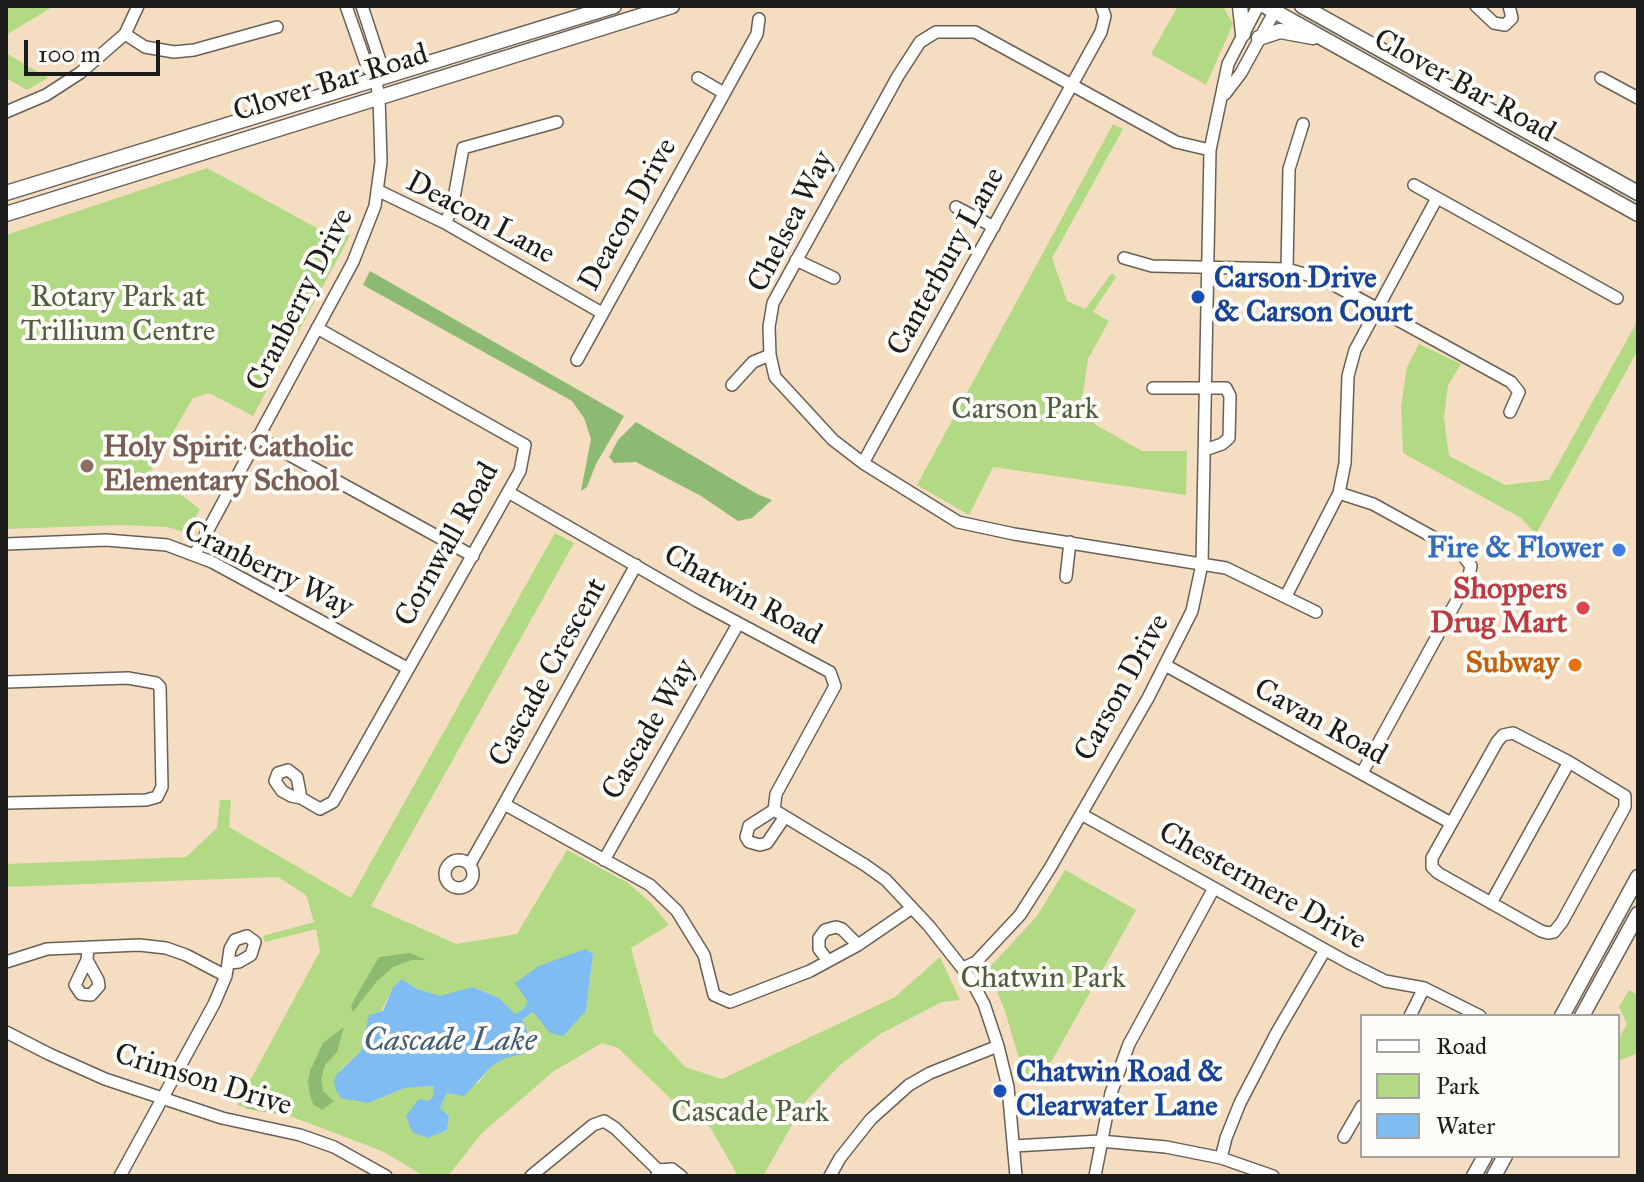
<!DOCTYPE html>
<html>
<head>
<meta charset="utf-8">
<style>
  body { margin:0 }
  #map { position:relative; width:1644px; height:1182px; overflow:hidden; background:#f4ddc1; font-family:"IM FELL Great Primer",serif }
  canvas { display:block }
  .frame { position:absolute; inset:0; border:8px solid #1c1c1c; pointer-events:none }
  .legend { position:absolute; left:1360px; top:1014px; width:260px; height:144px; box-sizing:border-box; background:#fdfcf7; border:2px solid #a3a29f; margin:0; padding:10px 14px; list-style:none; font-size:24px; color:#1c1c1c }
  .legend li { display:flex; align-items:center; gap:16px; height:40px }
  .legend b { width:40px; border:2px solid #a3a29f }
  .scale { position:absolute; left:24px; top:40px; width:136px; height:36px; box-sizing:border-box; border:4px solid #1c1c1c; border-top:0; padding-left:10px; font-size:24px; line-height:28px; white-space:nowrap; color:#1c1c1c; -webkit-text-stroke:6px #fdfcf7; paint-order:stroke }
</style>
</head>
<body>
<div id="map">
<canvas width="1644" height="1182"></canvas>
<div class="frame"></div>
<ul class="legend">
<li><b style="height:10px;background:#fff"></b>Road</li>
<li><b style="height:22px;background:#b2da84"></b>Park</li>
<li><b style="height:22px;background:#7ebcf2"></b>Water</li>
</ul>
<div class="scale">100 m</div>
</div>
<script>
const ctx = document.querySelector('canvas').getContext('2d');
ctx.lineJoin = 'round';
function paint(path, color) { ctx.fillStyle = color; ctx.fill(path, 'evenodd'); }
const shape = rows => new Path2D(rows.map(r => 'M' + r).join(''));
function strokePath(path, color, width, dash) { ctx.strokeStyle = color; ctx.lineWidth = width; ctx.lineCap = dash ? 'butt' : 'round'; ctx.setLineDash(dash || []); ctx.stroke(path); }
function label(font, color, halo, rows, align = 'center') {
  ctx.font = font + ' "IM FELL Great Primer",serif'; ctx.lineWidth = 8; ctx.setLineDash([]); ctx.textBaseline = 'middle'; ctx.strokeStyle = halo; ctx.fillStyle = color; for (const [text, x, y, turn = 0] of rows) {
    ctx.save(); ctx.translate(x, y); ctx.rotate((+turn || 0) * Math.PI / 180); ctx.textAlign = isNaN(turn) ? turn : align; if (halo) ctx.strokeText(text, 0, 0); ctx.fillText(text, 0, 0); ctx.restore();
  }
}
const green = shape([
  [6,6,54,6,6,35],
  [1178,6,1223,6,1233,24,1206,85,1151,54],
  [6,53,48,78,27,90,6,78],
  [1113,124,1123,129,1052,258,1067,301,1085,309,1112,273,1116,277,1093,312,1109,321,1088,359,1083,393,1094,424,1142,451,1187,451,1186,495,993,467,969,515,917,485],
  [207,168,335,238,351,234,253,416,209,393,193,398,150,472,200,509,187,533,167,527,120,525,6,529,6,235],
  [1638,320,1638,350,1536,534,1521,518,1403,453,1401,406,1407,367,1419,344,1461,364,1448,385,1444,417,1449,456,1505,485,1549,480],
  [555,533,574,543,371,906,456,944,517,934,567,850,628,883,651,903,669,925,631,948,654,1033,685,1067,722,1079,895,997,940,957,960,1000,942,1002,880,1034,840,1065,805,1102,763,1176,738,1176,710,1127,674,1102,618,1048,602,1043,554,1071,482,1133,448,1176,424,1176,382,1151,287,1115,257,1111,237,1105,320,951,316,929,265,942,263,936,314,922,306,895,278,877,6,887,6,864,186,857,217,828,220,800,231,800,229,827,351,898],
  [584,949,593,954,586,1011,562,1036,533,1012,522,1020,532,1041,491,1067,478,1083,447,1093,440,1107,449,1117,447,1130,428,1138,428,1101,433,1097,435,1086,405,1088,368,1103,340,1070,361,1051,393,987,402,979,417,989,440,997,474,987,499,998,515,1014,523,1009,563,958],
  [1065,870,1136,910,1040,1082,1027,1086,1005,1011,988,969,1037,916],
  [1629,990,1638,995,1638,1053,1618,1061,1618,1040,1627,1024,1619,1007]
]);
const forest = shape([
  [370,271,624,416,596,464,587,487,581,491,591,439,584,418,572,401,363,285],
  [636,422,757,494,772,500,752,518,738,521,701,496,636,462,614,463,609,457,618,440],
  [410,953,426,960,412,960,393,967,377,981,353,1012,351,1007,354,1000,379,957],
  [344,1027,337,1052,325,1065,321,1079,323,1091,334,1101,322,1110,313,1104,310,1095,308,1082,310,1071,323,1043],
  [278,1094,287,1115,245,1108,255,1100]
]);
const water = shape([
  [585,949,593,954,586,1011,563,1036,550,1033,533,1012,522,1020,532,1042,527,1053,505,1058,491,1067,464,1096,447,1093,440,1107,449,1117,447,1130,428,1138,412,1132,406,1116,419,1099,428,1101,433,1097,434,1086,405,1088,368,1103,341,1098,336,1090,334,1081,337,1074,361,1051,369,1015,383,1011,393,987,402,979,417,989,440,996,473,987,499,998,515,1014,523,1009,528,1002,515,983,539,966]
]);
const minor = shape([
  [362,6,381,64,374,73],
  [1476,6,1494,23,1505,25,1512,18,1509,6],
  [125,34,145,47,174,52,194,50,277,27],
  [698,78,724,93],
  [1601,78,1638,98],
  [1225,94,1241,73,1277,7],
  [6,112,46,95,80,73,125,34,138,6],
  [1210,150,1176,142,975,32,936,32,920,42,898,76,773,303,769,327,770,355,775,377,833,440,863,463,958,522,1014,534,1226,568,1316,612],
  [1414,185,1617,298],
  [377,190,445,223,602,313],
  [956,207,994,227],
  [445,223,452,209,463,148,557,122],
  [1124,258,1152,266,1287,269,1325,280,1511,382,1519,392,1510,412],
  [796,260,834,278],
  [1287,269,1289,169,1303,124],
  [577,360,757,34,759,19],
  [732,385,753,362,770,355],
  [1153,388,1226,388,1230,396,1229,438,1222,444,1205,450],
  [257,437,473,556],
  [863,463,1101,32,1105,16,1102,8],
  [508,492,697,601,830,672,835,686,776,794,774,810,865,865,886,880,929,926,970,978,984,1004,998,1046,1008,1087,1016,1176],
  [1339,493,1373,504,1460,552,1471,566,1468,580,1362,773],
  [6,544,106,540,167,545,212,562,407,668],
  [195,554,353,262,375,206,381,162,379,96,374,73,368,69,346,6],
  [636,565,504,804,650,885,677,911,704,955,714,995,730,1002,810,971,858,945,912,908],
  [1066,577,1070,542],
  [1286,596,1339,493,1345,463,1348,376,1355,350,1437,198],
  [1165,665,1451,823],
  [6,682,128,678,156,683,160,687,162,787,157,797,146,800,6,803],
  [1513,733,1569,762,1625,796,1625,807,1562,922,1554,932,1548,933,1541,931,1438,873,1432,867,1432,858,1497,742,1503,735,1513,733],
  [301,798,297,777,288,770,278,773,275,781,282,791,291,796,301,798,320,809,333,802,520,471,525,445,317,328],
  [774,810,749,826,746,837,749,842,760,845,767,843,784,818],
  [1081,814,1347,962,1385,981,1424,988,1480,1016],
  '445 874a14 14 0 1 1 28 0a14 14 0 1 1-28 0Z',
  [604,860,738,624],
  [470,864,504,804],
  [1491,903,1569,762],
  [87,960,98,980,99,986,91,995,81,994,75,985,87,960,88,947],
  [828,961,819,949,819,938,825,930,836,927,842,929,858,945],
  [6,962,47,949,139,945,166,948,186,955,226,976,214,1004,120,1176],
  [963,968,976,962,1020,915,1050,868,1148,698,1192,611,1202,564,1210,150,1228,64,1258,6],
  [226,976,230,949,235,940,247,936,255,942,251,955,239,962,229,963],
  [1410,1016,1424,988],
  [6,1032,49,1054,105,1079,222,1118,300,1135,334,1147,386,1176],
  [1344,1137,1362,1106],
  [1014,1146,1100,1141,1166,1147,1221,1158,1273,1176],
  [1221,1158,1226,1138,1240,1103,1277,1032,1325,950],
  [657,1175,658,1170,672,1169,681,1176],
  [531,1176,593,1125,604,1121,615,1128,658,1170],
  [830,1176,840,1158,871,1119,909,1085,930,1073,998,1046],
  [1095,1176,1111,1093,1129,1044,1214,888]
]);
const major = shape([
  [1240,6,1243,34],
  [1265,6,1638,214],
  [1302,6,1638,193],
  [1259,38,1280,31,1313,37],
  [6,193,614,6],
  [6,214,672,6],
  [1562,1016,1638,877],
  [1582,1016,1638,914],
  [1474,1176,1485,1156],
  [1494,1176,1505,1156]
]);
const markers = [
  [1198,297,8,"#1a4fb4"],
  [87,466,8,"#8d6e63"],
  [1619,550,8,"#3f7fe0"],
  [1583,608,8,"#e0444e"],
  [1575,665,8,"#e8710a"],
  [1000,1091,8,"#1a4fb4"]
];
const streetNames = [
  ["Clover Bar Road",331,84,-17],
  ["Clover Bar Road",1464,87,29],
  ["Deacon Drive",629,215,-61],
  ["Deacon Lane",480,219,28],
  ["Chelsea Way",792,222,-63],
  ["Canterbury Lane",947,262,-61],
  ["Cranberry Drive",301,300,-63],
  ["Cornwall Road",448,545,-61],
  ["Cranberry Way",268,570,26],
  ["Chatwin Road",742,596,29],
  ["Cascade Crescent",549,673,-61],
  ["Carson Drive",1123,688,-61],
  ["Cavan Road",1320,723,29],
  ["Cascade Way",650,730,-60],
  ["Chestermere Drive",1262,887,29],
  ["Crimson Drive",203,1081,17]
];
const transitNames = [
  ["Carson Drive",1214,280],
  ["& Carson Court",1214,314],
  ["Chatwin Road &",1016,1074],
  ["Clearwater Lane",1016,1108]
];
const parkNames = [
  ["Rotary Park at",118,299],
  ["Trillium Centre",118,333],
  ["Carson Park",1025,411],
  ["Chatwin Park",1043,980],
  ["Cascade Park",750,1114]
];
const educationNames = [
  ["Holy Spirit Catholic",103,449],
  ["Elementary School",103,483]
];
const shopNames = [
  ["Fire & Flower",1603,550]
];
const healthNames = [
  ["Shoppers",1567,591],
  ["Drug Mart",1567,625]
];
const foodNames = [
  ["Subway",1559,665]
];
const waterNames = [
  ["Cascade Lake",450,1042]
];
paint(green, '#b2da84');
paint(forest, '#8dba72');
paint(water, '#7ebcf2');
strokePath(minor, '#686056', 14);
strokePath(major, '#686056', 17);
strokePath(minor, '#fff', 11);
strokePath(major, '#fff', 14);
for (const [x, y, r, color] of markers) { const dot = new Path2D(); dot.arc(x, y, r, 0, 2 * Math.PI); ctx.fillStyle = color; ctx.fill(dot); strokePath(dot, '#fdfcf7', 3); }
label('30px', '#1c1c1c', '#fdfcf7', streetNames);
label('bold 30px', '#164399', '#fdfcf7', transitNames, 'left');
label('30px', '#505e40', '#fdfcf7', parkNames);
label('bold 30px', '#785e54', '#fdfcf7', educationNames, 'left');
label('bold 30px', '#366cbe', '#fdfcf7', shopNames, 'right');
label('bold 30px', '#be3a42', '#fdfcf7', healthNames, 'right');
label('bold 30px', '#c56008', '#fdfcf7', foodNames, 'right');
label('italic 32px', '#435c72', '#fdfcf7', waterNames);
</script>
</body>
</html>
